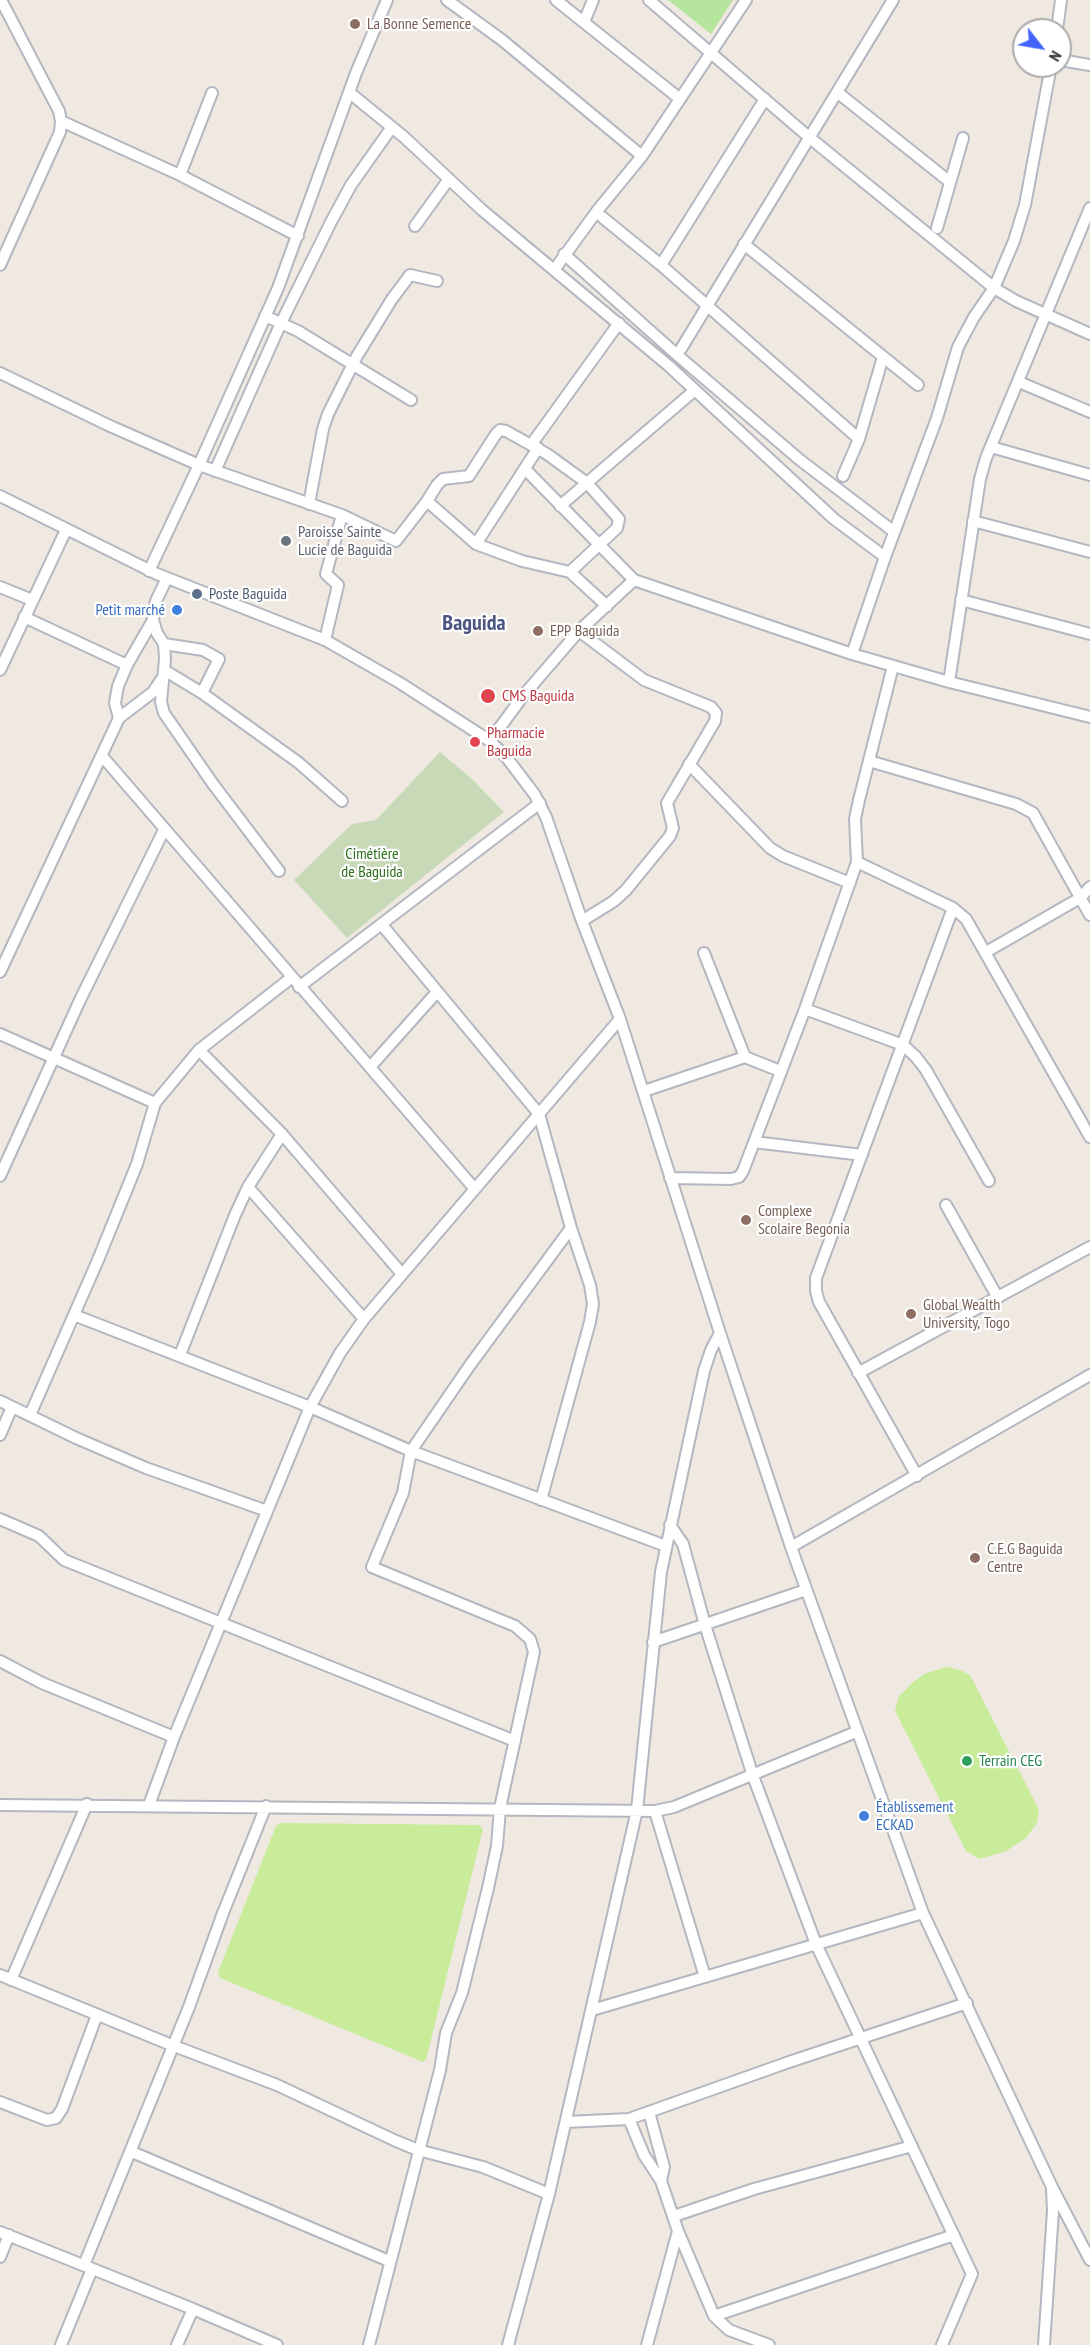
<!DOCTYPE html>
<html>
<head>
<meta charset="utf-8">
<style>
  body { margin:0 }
  #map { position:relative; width:1090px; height:2345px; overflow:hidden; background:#efe9e1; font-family:"PT Sans Narrow",sans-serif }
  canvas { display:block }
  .north { position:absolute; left:1012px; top:18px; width:60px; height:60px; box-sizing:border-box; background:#fff; border:2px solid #ababab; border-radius:50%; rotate:121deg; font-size:16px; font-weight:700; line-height:24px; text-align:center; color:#2e2e2e }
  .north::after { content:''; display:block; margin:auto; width:21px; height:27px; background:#4264fb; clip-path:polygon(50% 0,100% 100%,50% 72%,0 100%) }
</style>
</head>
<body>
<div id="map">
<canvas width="1090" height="2345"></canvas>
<div class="north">N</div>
</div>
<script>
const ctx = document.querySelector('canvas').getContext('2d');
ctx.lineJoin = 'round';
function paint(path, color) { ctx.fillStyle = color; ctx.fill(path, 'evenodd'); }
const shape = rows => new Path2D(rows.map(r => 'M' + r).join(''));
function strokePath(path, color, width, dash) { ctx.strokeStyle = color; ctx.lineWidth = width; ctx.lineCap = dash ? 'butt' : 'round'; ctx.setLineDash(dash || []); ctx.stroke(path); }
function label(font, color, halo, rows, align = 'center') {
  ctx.font = font + ' "PT Sans Narrow",sans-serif'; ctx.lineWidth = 4.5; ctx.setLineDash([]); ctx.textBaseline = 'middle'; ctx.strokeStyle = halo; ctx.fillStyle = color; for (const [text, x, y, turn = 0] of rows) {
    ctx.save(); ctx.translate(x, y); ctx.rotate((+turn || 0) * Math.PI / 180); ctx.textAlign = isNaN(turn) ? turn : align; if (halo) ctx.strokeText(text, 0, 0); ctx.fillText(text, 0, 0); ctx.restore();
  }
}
const green = shape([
  [668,0,733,0,711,34]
]);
const cemetery = shape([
  [440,752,471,778,504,812,347,938,294,880,352,824,376,820]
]);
const pitch = shape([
  [946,1667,960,1670,970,1675,1039,1810,1037,1823,1026,1838,1006,1851,980,1859,966,1851,895,1711,899,1696,912,1683,924,1674],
  [280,1823,479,1825,483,1829,426,2060,423,2062,220,1978,218,1972,276,1826]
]);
const minor = shape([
  [447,0,502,40,642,156],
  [556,0,680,99],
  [649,0,810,138,994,288,1016,301,1090,334],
  [584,22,593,0],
  [1057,30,1061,0],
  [1060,60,1090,65],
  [837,92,950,182],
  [350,93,404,137,482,210,669,366,834,519,885,557,852,654],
  [61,121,180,175,298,236],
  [180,175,212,93],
  [602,217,661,265,859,439,843,476],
  [415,226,449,179],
  [937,228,963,138],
  [744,244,918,385],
  [564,254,676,354,800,460,893,531],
  [0,265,60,132,61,121,59,111,1,0],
  [661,265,765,99],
  [554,270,597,211,642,156,746,0],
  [265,316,298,331,411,400],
  [681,349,893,0],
  [0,373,110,426,199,465,342,515,396,541,427,501,437,485,443,479,469,476,496,434,500,430,506,431,547,454,587,483,619,519,617,528,570,572],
  [1019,382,1090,412],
  [859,439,883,357],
  [531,445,619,323],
  [991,447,1090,475],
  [525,469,634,580,852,654,949,682,1090,717],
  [215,471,281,323,331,222,351,185,392,127],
  [0,496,157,574,325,640,400,683,490,741,507,758,535,795,546,817,582,921,620,1019,720,1333,791,1547,923,1913,1052,2187,1090,2260],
  [427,501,476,544,522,561,570,572,607,606],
  [309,504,323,429,328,414,357,356,392,299,410,275,437,281],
  [560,506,695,390],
  [973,521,1090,552],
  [476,544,538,448],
  [885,557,937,418,958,347,974,317,994,288,1014,241,1025,205,1051,66],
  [149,571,199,465,278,288,356,73,387,0],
  [0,587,32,600],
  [961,600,1090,634],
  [24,617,127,665],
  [153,620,157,633,164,644,165,659,161,702,164,713,213,784,279,871],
  [579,631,644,680,711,707,716,713,715,721,667,803,673,828,670,836,626,890,614,901,582,921],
  [325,640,338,585,326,574,342,515],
  [164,644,203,650,219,659,202,693],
  [0,670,66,530],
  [164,670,202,693,299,763,342,801],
  [949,682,980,479,986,458,1090,208],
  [119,718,115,703,118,686,127,665,153,620,156,601,167,578],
  [490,741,523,696,579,631,634,580],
  [102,756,474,1188],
  [869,761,1016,804,1033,813,1090,915],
  [689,764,770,848,783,856,850,883],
  [857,862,953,908,966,919,1090,1137],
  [382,925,539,1114,571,1228,590,1285,593,1304,590,1322,541,1500],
  [986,952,1080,898,1090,887],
  [704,953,745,1057,780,1071],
  [0,972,119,718,153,692,163,677],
  [299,987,540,803],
  [805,1009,903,1045,916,1057,926,1070,989,1181],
  [0,1034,155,1103],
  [199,1050,282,1134,402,1274],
  [371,1066,437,992],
  [644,1091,745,1057],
  [754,1142,862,1155],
  [0,1176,80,1000,164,830],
  [670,1178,731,1179,739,1177,743,1171,805,1009,857,862,855,819,859,800,893,666],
  [248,1187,364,1319],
  [946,1205,998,1298],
  [74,1315,310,1407,411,1451,666,1546],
  [180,1355,235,1215,248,1187,282,1134],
  [858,1373,1090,1247],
  [0,1401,76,1438,146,1468,267,1511],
  [30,1415,98,1260,137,1164,155,1103,199,1050,291,978],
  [0,1435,12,1407],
  [917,1476,819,1302,816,1291,816,1278,953,908],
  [0,1519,39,1536,64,1560,515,1741],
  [670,1525,683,1544,705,1625,753,1776,816,1944,972,2274,942,2345],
  [791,1547,1090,1375],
  [653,1642,806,1590],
  [0,1661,42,1683,174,1737],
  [0,1805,655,1811,674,1807,856,1732],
  [149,1805,174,1737,310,1407,340,1353,364,1319,620,1019],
  [655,1811,705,1977],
  [0,1975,174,2046,277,2085,396,2141,418,2150,483,2167,549,2194],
  [11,1980,87,1804],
  [592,2010,923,1913],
  [0,2102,47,2120,56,2118,62,2109,97,2015],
  [649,2112,664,2167,661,2181],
  [629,2119,644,2155,661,2181,678,2231,714,2316,729,2330,769,2345],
  [566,2122,629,2119,789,2062,967,2003],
  [132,2152,389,2261],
  [674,2216,754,2189,912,2146],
  [0,2232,193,2309,277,2345],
  [0,2257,9,2235],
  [84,2265,189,2007,223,1913,266,1806],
  [714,2316,954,2235],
  [61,2345,92,2269],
  [177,2345,193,2309],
  [369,2345,440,2070,446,2033,462,1993,488,1888,497,1846,500,1808,534,1652,530,1639,515,1626,372,1567,403,1493,411,1451,470,1365,571,1228],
  [508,2345,549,2194,637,1810,661,1572,704,1371,711,1350,720,1333],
  [647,2345,678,2231],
  [1044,2345,1053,2211,1052,2190]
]);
const markers = [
  [355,24,6,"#8d6e63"],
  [286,541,6,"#6b7280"],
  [197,594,6,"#5c6f8a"],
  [177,610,6,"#3f7fe0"],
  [538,631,6,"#8d6e63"],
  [488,696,8,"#e0444e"],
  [475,742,6,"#e0444e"],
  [746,1220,6,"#8d6e63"],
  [911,1314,6,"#8d6e63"],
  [975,1558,6,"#8d6e63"],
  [967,1761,6,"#2e9e5b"],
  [864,1816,6,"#3f7fe0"]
];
const educationNames = [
  ["La Bonne Semence",367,24],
  ["EPP Baguida",550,631],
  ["Complexe",758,1211],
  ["Scolaire Begonia",758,1229],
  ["Global Wealth",923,1305],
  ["University, Togo",923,1323],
  ["C.E.G Baguida",987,1549],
  ["Centre",987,1567]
];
const worshipNames = [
  ["Paroisse Sainte",298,532],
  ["Lucie de Baguida",298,550]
];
const serviceNames = [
  ["Poste Baguida",209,594]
];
const shopNames = [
  ["Petit marché",165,610],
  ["Établissement",876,1807,"left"],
  ["ECKAD",876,1825,"left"]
];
const healthNames = [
  ["CMS Baguida",502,696],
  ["Pharmacie",487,733],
  ["Baguida",487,751]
];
const parkNames = [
  ["Cimétière",372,854],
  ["de Baguida",372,872]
];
const leisureNames = [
  ["Terrain CEG",979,1761]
];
const districtNames = [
  ["Baguida",474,624]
];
paint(green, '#b6e59e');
paint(cemetery, '#c8d9b8');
paint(pitch, '#c9ec9a');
strokePath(minor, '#b4b7c1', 14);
strokePath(minor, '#fff', 10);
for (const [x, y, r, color] of markers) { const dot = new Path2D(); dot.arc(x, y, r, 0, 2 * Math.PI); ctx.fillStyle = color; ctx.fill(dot); strokePath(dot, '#fff', 2); }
label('16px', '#785e54', '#fff', educationNames, 'left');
label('16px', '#5b616d', '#fff', worshipNames, 'left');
label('16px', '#4e5e75', '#fff', serviceNames, 'left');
label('16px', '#366cbe', '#fff', shopNames, 'right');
label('16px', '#be3a42', '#fff', healthNames, 'left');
label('16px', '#2c6e1b', '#fff', parkNames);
label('16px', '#27864d', '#fff', leisureNames, 'left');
label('bold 22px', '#4d5680', '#fff', districtNames);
</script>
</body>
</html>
